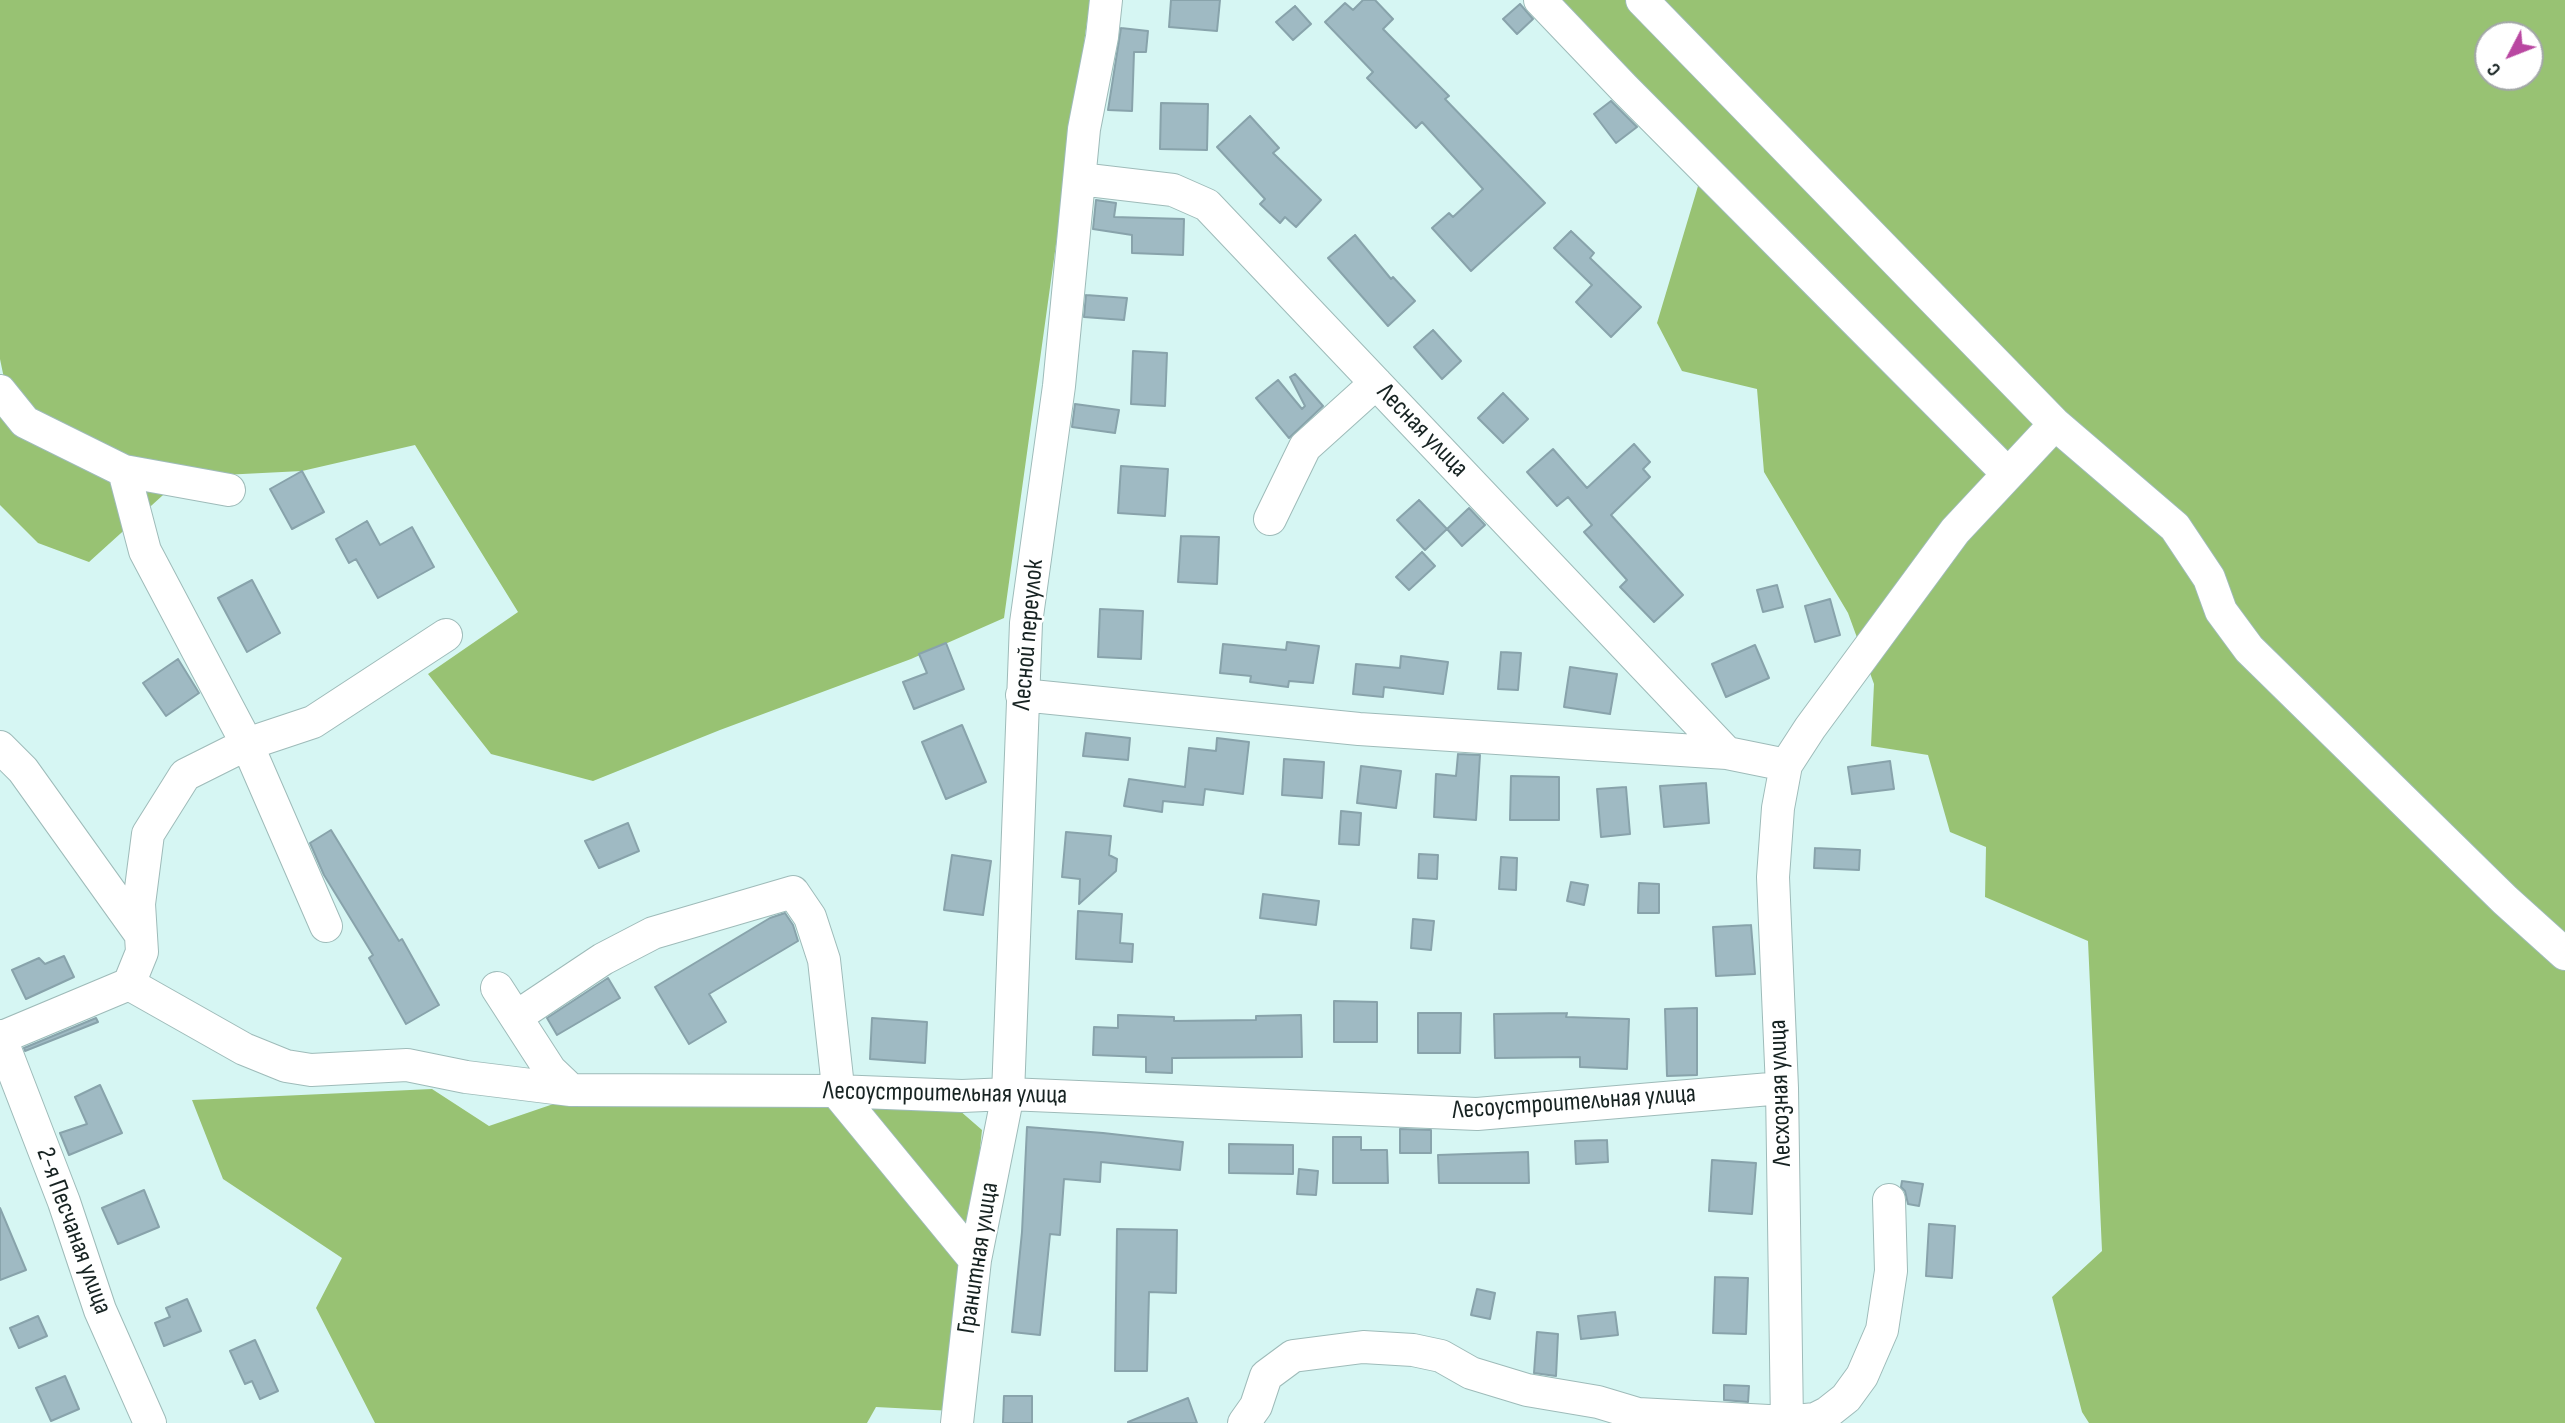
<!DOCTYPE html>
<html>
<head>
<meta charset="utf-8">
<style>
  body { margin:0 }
  #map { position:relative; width:2565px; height:1423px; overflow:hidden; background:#d6f6f3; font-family:"Sofia Sans Condensed",sans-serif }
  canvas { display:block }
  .north { position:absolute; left:2474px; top:21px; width:70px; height:70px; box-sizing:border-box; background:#fff; border:2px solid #a2a7a7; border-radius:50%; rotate:228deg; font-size:19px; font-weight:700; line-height:28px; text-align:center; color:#172322 }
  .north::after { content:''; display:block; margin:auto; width:24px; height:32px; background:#b947a1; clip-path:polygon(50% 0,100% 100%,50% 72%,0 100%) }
</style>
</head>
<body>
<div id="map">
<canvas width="2565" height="1423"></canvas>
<div class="north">С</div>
</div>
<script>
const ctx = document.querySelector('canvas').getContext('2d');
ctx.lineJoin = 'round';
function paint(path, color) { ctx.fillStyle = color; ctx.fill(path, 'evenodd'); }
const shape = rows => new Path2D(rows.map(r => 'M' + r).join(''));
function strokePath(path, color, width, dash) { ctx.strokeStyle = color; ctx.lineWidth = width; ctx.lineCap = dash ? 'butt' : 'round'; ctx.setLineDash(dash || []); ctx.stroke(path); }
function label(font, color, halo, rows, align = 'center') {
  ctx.font = font + ' "Sofia Sans Condensed",sans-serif'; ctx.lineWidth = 5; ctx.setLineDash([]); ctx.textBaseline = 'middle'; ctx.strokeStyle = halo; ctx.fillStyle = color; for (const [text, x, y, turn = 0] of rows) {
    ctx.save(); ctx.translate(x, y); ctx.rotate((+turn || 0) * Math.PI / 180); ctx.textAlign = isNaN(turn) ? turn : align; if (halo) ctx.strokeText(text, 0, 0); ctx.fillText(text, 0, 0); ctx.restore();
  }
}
const forest = shape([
  [0,0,1090,0,1004,618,911,659,720,730,593,781,491,754,428,674,518,612,415,445,302,471,183,477,89,562,38,543,0,505,0,418,6,388,0,359],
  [1545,0,2565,0,2565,1423,2089,1423,2082,1412,2052,1297,2102,1251,2088,941,1985,897,1986,847,1950,832,1928,755,1871,746,1874,684,1848,613,1764,472,1757,389,1682,371,1657,323,1704,166],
  [2488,35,2530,35,2530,77,2488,77],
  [432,1089,489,1126,568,1099,833,1108,959,1110,982,1130,953,1411,876,1407,867,1423,375,1423,316,1308,342,1258,223,1179,192,1100]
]);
const building = shape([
  [1171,0,1220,0,1217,31,1169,27,1171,0],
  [1363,0,1375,0,1393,19,1383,29,1449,96,1445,99,1545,203,1471,271,1432,228,1449,213,1453,217,1483,189,1422,122,1416,128,1367,78,1373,72,1325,22,1345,3,1353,10,1363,0],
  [1520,4,1533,19,1517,34,1503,19,1520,4],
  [1295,6,1311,24,1293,40,1276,22,1295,6],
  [1121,28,1148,31,1146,52,1134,52,1132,111,1108,110,1121,28],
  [1611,101,1637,127,1616,143,1594,114,1611,101],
  [1161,103,1208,104,1207,150,1160,149,1161,103],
  [1250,116,1279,148,1273,153,1321,200,1296,227,1285,217,1280,223,1260,204,1265,199,1217,147,1250,116],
  [1096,200,1116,203,1114,217,1184,219,1183,255,1132,253,1132,235,1093,229,1096,200],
  [1571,231,1594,253,1590,258,1641,307,1611,337,1576,302,1592,285,1554,248,1571,231],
  [1355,235,1391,279,1393,277,1415,301,1388,326,1328,258,1355,235],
  [1086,295,1127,298,1124,320,1084,317,1086,295],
  [1433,330,1461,361,1442,379,1414,347,1433,330],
  [1133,351,1167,353,1165,406,1131,404,1133,351],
  [1295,374,1323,406,1289,438,1256,398,1278,380,1302,409,1305,406,1290,377,1295,374],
  [1503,393,1528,419,1503,443,1478,418,1503,393],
  [1075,404,1119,410,1115,433,1072,427,1075,404],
  [1634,444,1650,462,1643,469,1650,477,1611,515,1683,595,1654,622,1620,587,1627,580,1584,532,1592,525,1568,497,1557,506,1527,472,1553,449,1587,488,1634,444],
  [1121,466,1168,469,1165,516,1118,513,1121,466],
  [302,471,324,512,292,529,270,489,302,471],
  [1419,500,1447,529,1425,550,1397,520,1419,500],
  [1469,508,1485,525,1462,546,1447,529,1469,508],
  [367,521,380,545,412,527,434,567,378,598,356,559,349,563,336,539,367,521],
  [1181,536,1219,537,1217,584,1178,582,1181,536],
  [1422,552,1435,566,1409,590,1396,577,1422,552],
  [252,580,280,633,247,652,218,598,252,580],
  [1777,585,1783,607,1763,612,1757,590,1777,585],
  [1830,599,1840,635,1815,642,1805,606,1830,599],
  [1100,609,1143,611,1141,659,1098,657,1100,609],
  [1287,642,1319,646,1313,683,1289,681,1288,687,1250,682,1251,676,1220,673,1223,644,1286,650,1287,642],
  [946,643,964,689,914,709,903,682,927,673,919,654,946,643],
  [1755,645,1769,678,1726,697,1712,664,1755,645],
  [1501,652,1521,653,1518,690,1498,689,1501,652],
  [1401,656,1448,662,1443,694,1384,687,1383,697,1353,694,1356,664,1400,668,1401,656],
  [178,659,199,693,166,716,143,683,178,659],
  [1570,667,1617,674,1610,714,1564,707,1570,667],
  [962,725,986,782,946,799,922,742,962,725],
  [1086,733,1130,738,1128,760,1083,756,1086,733],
  [1217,738,1249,742,1243,794,1205,789,1203,805,1163,801,1162,812,1124,806,1129,779,1185,787,1189,748,1216,751,1217,738],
  [1458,754,1480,755,1476,820,1434,817,1436,774,1456,776,1458,754],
  [1284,759,1324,762,1322,798,1282,795,1284,759],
  [1890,761,1894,789,1852,794,1848,767,1890,761],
  [1361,766,1401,771,1396,808,1357,803,1361,766],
  [1511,776,1559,777,1559,820,1510,820,1511,776],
  [1706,783,1709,823,1664,827,1660,786,1706,783],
  [1626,787,1630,834,1601,837,1597,789,1626,787],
  [1341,811,1361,813,1359,845,1339,844,1341,811],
  [628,823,639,851,599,868,585,841,628,823],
  [331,830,399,941,402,939,439,1005,406,1024,369,958,373,955,324,875,310,843,331,830],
  [1066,832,1111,836,1109,855,1117,859,1116,871,1079,904,1080,879,1062,877,1066,832],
  [1815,848,1860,850,1859,870,1814,868,1815,848],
  [1419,854,1438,855,1437,879,1418,878,1419,854],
  [952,855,991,861,983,915,944,910,952,855],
  [1501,857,1517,858,1516,890,1499,889,1501,857],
  [1571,882,1588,885,1584,905,1567,901,1571,882],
  [1639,883,1659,884,1659,913,1638,913,1639,883],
  [1263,894,1319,901,1316,925,1260,918,1263,894],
  [1078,911,1122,914,1120,943,1133,944,1132,962,1076,959,1078,911],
  [785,913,793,925,798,941,709,994,726,1022,689,1044,655,987,770,918,785,913],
  [1413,919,1434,921,1431,950,1411,948,1413,919],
  [1751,925,1755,974,1716,976,1713,927,1751,925],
  [64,956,74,977,26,999,12,970,39,958,45,964,64,956],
  [608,978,620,998,557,1035,547,1018,608,978],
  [1334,1001,1377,1002,1377,1042,1334,1042,1334,1001],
  [1697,1008,1697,1075,1667,1076,1665,1009,1697,1008],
  [1418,1013,1461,1013,1460,1053,1418,1053,1418,1013],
  [1567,1013,1566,1017,1629,1019,1627,1069,1580,1067,1580,1057,1495,1058,1494,1014,1567,1013],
  [1118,1015,1174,1017,1174,1021,1256,1020,1256,1016,1301,1015,1302,1057,1172,1058,1172,1073,1146,1072,1146,1057,1093,1055,1094,1027,1118,1028,1118,1015],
  [96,1018,98,1022,25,1051,24,1048,96,1018],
  [872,1018,927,1022,925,1063,870,1059,872,1018],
  [100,1085,122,1133,69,1155,60,1133,87,1124,75,1097,100,1085],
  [1027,1127,1103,1133,1183,1142,1180,1170,1101,1162,1100,1182,1064,1179,1060,1235,1050,1234,1040,1335,1012,1332,1022,1232,1027,1127],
  [1400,1129,1431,1130,1431,1153,1400,1153,1400,1129],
  [1333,1137,1361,1137,1361,1150,1387,1150,1388,1183,1333,1183,1333,1137],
  [1607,1140,1608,1162,1576,1164,1575,1141,1607,1140],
  [1229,1144,1293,1145,1293,1174,1229,1173,1229,1144],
  [1528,1152,1529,1183,1439,1183,1438,1155,1528,1152],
  [1712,1160,1756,1163,1752,1214,1709,1211,1712,1160],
  [1299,1169,1318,1171,1316,1195,1297,1194,1299,1169],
  [1902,1181,1923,1184,1919,1206,1908,1204,1905,1191,1901,1187,1902,1181],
  [144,1190,159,1227,118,1244,102,1208,144,1190],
  [0,1208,26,1270,0,1280,0,1208],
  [1929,1224,1955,1226,1952,1278,1926,1276,1929,1224],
  [1117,1229,1177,1230,1176,1293,1149,1292,1147,1371,1115,1371,1117,1229],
  [1715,1277,1748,1278,1746,1334,1713,1333,1715,1277],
  [1477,1289,1495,1293,1490,1319,1471,1315,1477,1289],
  [187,1299,201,1331,164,1346,155,1323,170,1317,166,1308,187,1299],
  [1615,1312,1618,1335,1581,1339,1578,1316,1615,1312],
  [38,1316,47,1336,19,1348,10,1328,38,1316],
  [1537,1332,1558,1334,1556,1376,1534,1373,1537,1332],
  [255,1340,278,1391,260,1399,252,1381,245,1384,230,1351,255,1340],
  [65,1376,79,1409,51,1421,36,1388,65,1376],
  [1724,1385,1749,1386,1748,1402,1724,1400,1724,1385],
  [1004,1396,1032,1396,1032,1423,1003,1423,1004,1396],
  [1188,1398,1197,1423,1128,1423,1128,1422,1188,1398]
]);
const minor = shape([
  [1540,0,1624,88,2008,474],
  [1642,0,2055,424,2175,527,2209,578,2221,611,2249,649,2505,900,2565,954],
  [1080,179,1173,190,1207,205,1727,753],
  [0,391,25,422,124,471,229,490],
  [124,471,145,551,247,744,326,926],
  [1270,519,1305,447,1376,383],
  [1022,695,1359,729,1727,753,1786,765],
  [0,747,23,770,141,935],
  [129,984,244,1049,286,1066,311,1070,407,1065,466,1077,571,1090,836,1091,962,1096,1008,1094,1477,1114,1782,1088],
  [129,984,142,952,139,904,148,834,185,775,247,744,313,722,446,635],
  [497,988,550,1070,571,1090],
  [516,1017,603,959,653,933,793,892,810,917,824,960,838,1087],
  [0,1036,64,1202,100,1310,150,1423],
  [0,1038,129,984],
  [836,1091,975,1260],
  [957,1423,975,1260,1008,1094,1026,623,1059,386,1084,129,1102,37,1106,0],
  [1244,1423,1256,1406,1266,1376,1293,1356,1363,1347,1413,1350,1441,1356,1471,1373,1527,1390,1598,1402,1638,1414,1787,1422,1815,1419,1827,1413,1846,1398,1862,1376,1882,1330,1891,1271,1889,1200],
  [1787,1423,1782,1088,1773,877,1778,808,1786,765,1810,728,1955,531,2055,424]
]);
const streetNames = [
  ["Лесная улица",1422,431,46],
  ["Лесной переулок",1029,635,-85],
  ["Лесхозная улица",1781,1093,-92],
  ["Лесоустроительная улица",945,1094,1],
  ["Лесоустроительная улица",1574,1103,-4],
  ["2-я Песчаная улица",73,1231,70],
  ["Гранитная улица",979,1258,-81]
];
paint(forest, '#98c273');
paint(building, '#9fbac3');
strokePath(building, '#88a3ab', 2);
strokePath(minor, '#9ebbb9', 34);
strokePath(minor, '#fff', 32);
label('26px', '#172322', '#fff', streetNames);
</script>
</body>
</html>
